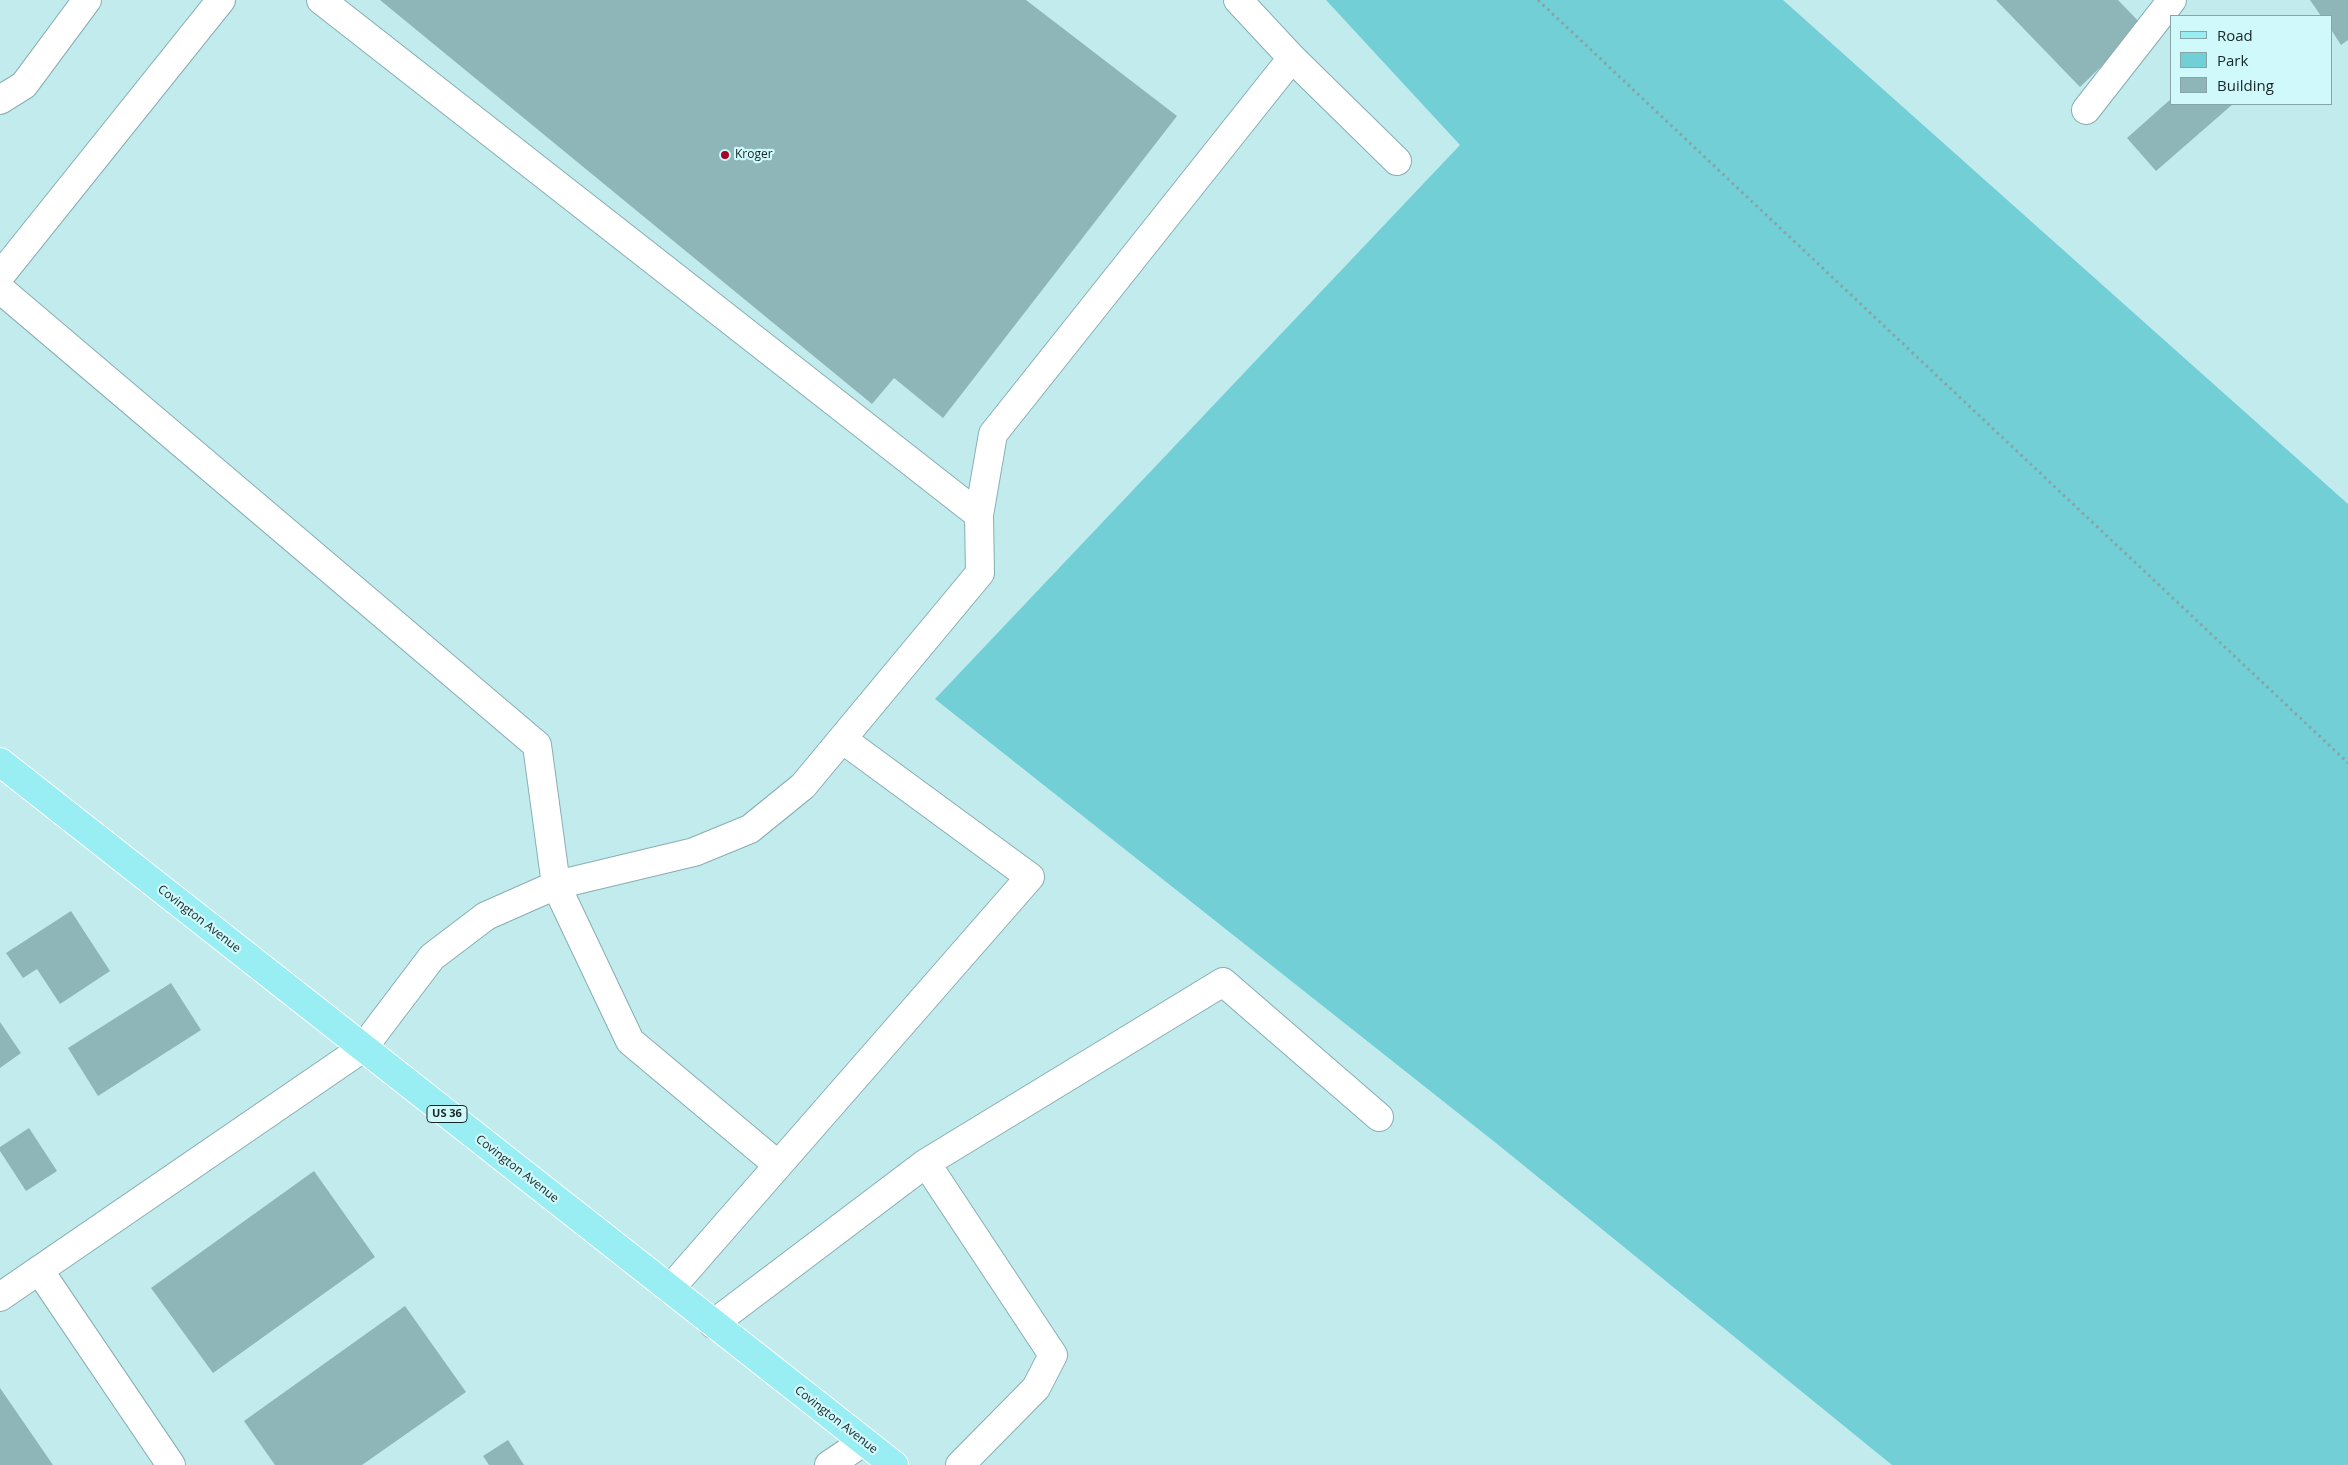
<!DOCTYPE html>
<html>
<head>
<meta charset="utf-8">
<style>
  body { margin:0 }
  #map { position:relative; width:2348px; height:1465px; overflow:hidden; background:#c2ebee; font-family:"Open Sans",sans-serif }
  canvas { display:block }
  .legend { position:absolute; left:2170px; top:15px; width:162px; height:90px; box-sizing:border-box; background:#cff9fb; border:1px solid #85a5a6; margin:0; padding:6px 9px; list-style:none; font-size:15px; color:#172627 }
  .legend li { display:flex; align-items:center; gap:10px; height:25px }
  .legend b { width:25px; border:1px solid #85a5a6 }
</style>
</head>
<body>
<div id="map">
<canvas width="2348" height="1465"></canvas>
<ul class="legend">
<li><b style="height:6px;background:#99eef3"></b>Road</li>
<li><b style="height:14px;background:#71cfd5"></b>Park</li>
<li><b style="height:14px;background:#8eb5b8"></b>Building</li>
</ul>
</div>
<script>
const ctx = document.querySelector('canvas').getContext('2d');
ctx.lineJoin = 'round';
function paint(path, color) { ctx.fillStyle = color; ctx.fill(path, 'evenodd'); }
const shape = rows => new Path2D(rows.map(r => 'M' + r).join(''));
function strokePath(path, color, width, dash) { ctx.strokeStyle = color; ctx.lineWidth = width; ctx.lineCap = dash ? 'butt' : 'round'; ctx.setLineDash(dash || []); ctx.stroke(path); }
function label(font, color, halo, rows, align = 'center') {
  ctx.font = font + ' "Open Sans",sans-serif'; ctx.lineWidth = 4.5; ctx.setLineDash([]); ctx.textBaseline = 'middle'; ctx.strokeStyle = halo; ctx.fillStyle = color; for (const [text, x, y, turn = 0] of rows) {
    ctx.save(); ctx.translate(x, y); ctx.rotate((+turn || 0) * Math.PI / 180); ctx.textAlign = isNaN(turn) ? turn : align; if (halo) ctx.strokeText(text, 0, 0); ctx.fillText(text, 0, 0); ctx.restore();
  }
}
const green = shape([
  [1326,0,1783,0,2348,504,2348,1465,1892,1465,1501,1147,935,699,1460,145]
]);
const building = shape([
  [380,0,1026,0,1177,116,943,418,894,378,872,404],
  [1996,0,2118,0,2143,26,2080,87],
  [2310,0,2348,0,2348,40,2341,45,2332,31,2332,16,2321,16],
  [2172,98,2172,104,2233,104,2156,171,2127,138],
  [71,911,110,971,60,1004,37,969,23,978,6,953],
  [171,983,201,1030,98,1096,68,1048],
  [0,1022,21,1053,0,1068],
  [29,1128,57,1171,26,1191,0,1151,0,1147],
  [314,1171,375,1257,213,1373,151,1288],
  [405,1306,466,1392,362,1465,275,1465,244,1421],
  [0,1388,53,1465,0,1465],
  [508,1440,524,1465,489,1465,483,1456]
]);
const path = shape([
  [1538,0,2348,763]
]);
const minor = shape([
  [321,0,979,515],
  [1238,0,1292,58,1397,161],
  [0,100,24,85,87,0],
  [2086,110,2172,0],
  [0,276,221,0],
  [0,289,537,745,556,885,630,1041,778,1165],
  [926,1163,1053,1355,1036,1388,960,1465],
  [39,1270,171,1465],
  [670,1289,1030,877,842,739],
  [0,1297,363,1048,432,957,486,916,556,885,694,852,750,829,803,786,980,573,979,515,993,434,1292,58],
  [713,1324,926,1163,1223,982,1379,1117],
  [829,1465,863,1442]
]);
const major = shape([
  [0,762,894,1465]
]);
const markers = [
  [725,155,5,"#a30426"]
];
const shields = [
  [447,1114,40]
];
const shieldNames = [
  ["US 36",447,1114]
];
const poiNames = [
  ["Kroger",735,155]
];
const streetNames = [
  ["Covington Avenue",199,919,38],
  ["Covington Avenue",517,1169,38],
  ["Covington Avenue",836,1420,38]
];
paint(green, '#71cfd5');
paint(building, '#8eb5b8');
strokePath(minor, '#87aeb1', 30);
strokePath(major, '#fff', 30);
strokePath(path, '#86a5a8', 3, [2.5, 4]);
strokePath(minor, '#fff', 28);
strokePath(major, '#99eef3', 28);
for (const [x, y, r, color] of markers) { const dot = new Path2D(); dot.arc(x, y, r, 0, 2 * Math.PI); ctx.fillStyle = color; ctx.fill(dot); strokePath(dot, '#cff9fb', 2); }
for (const [x, y, w] of shields) { const box = new Path2D(); box.roundRect(x - w / 2, y - 8.5, w, 17, 4); ctx.fillStyle = '#cff9fb'; ctx.fill(box); strokePath(box, '#172627', 1); }
label('bold 11px', '#172627', null, shieldNames);
label('12px', '#172627', '#cff9fb', poiNames, 'left');
label('12px', '#172627', '#cff9fb', streetNames);
</script>
</body>
</html>
